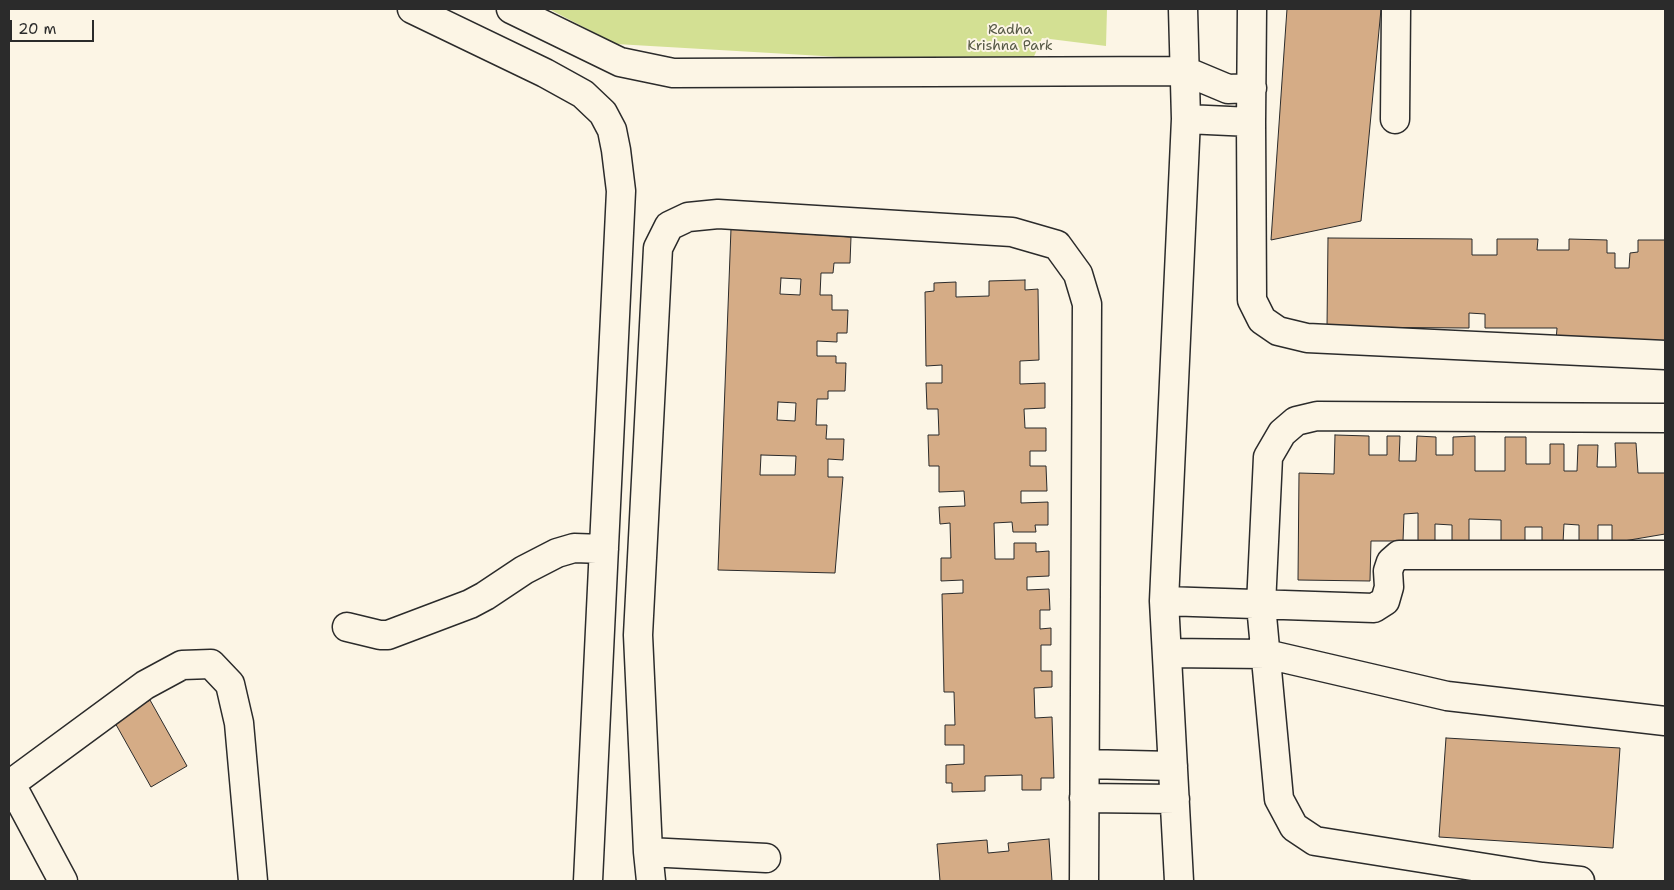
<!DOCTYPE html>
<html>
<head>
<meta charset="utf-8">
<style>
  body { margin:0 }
  #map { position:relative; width:1674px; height:890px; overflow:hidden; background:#fcf5e5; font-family:"Shantell Sans",sans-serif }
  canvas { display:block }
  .frame { position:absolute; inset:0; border:10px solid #2b2b2b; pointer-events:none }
  .scale { position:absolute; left:10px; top:20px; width:84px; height:22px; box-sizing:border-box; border:2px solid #2b2b2b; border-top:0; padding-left:6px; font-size:15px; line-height:18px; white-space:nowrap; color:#2b2b2b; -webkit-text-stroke:4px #fcf5e5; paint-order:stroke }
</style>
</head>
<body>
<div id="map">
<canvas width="1674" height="890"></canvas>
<div class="frame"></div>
<div class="scale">20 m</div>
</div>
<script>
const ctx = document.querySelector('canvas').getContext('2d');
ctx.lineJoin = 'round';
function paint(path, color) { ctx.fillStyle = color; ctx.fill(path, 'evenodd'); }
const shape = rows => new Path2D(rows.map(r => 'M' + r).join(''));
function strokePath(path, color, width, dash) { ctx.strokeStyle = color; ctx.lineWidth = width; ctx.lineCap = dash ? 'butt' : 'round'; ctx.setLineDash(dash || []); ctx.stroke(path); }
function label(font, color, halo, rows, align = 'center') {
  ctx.font = font + ' "Shantell Sans",sans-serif'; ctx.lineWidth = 4; ctx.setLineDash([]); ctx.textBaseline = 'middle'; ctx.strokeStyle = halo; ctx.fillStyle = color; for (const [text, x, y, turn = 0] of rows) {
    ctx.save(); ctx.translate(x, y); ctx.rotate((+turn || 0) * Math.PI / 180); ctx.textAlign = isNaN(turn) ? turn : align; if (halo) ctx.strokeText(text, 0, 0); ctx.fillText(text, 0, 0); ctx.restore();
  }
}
const green = shape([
  [549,9,1107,9,1106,46,1042,38,1029,68,616,44]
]);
const building = shape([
  [1287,9,1381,9,1361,221,1271,240,1287,9],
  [731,229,851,237,850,263,834,263,833,273,821,273,820,295,832,295,832,310,848,310,847,333,837,333,837,342,817,341,817,356,836,356,836,363,846,363,845,391,828,391,828,399,817,399,816,425,827,425,826,439,844,439,843,460,828,459,828,477,843,477,835,573,718,570,731,229],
  [781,278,801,279,800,295,780,294,781,278],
  [778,402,796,403,795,421,777,420,778,402],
  [761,455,796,456,795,475,760,475,761,455],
  [1328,238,1472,239,1472,255,1497,255,1497,239,1538,239,1537,250,1569,250,1569,239,1607,240,1607,253,1615,253,1615,268,1629,268,1630,253,1638,252,1638,240,1665,240,1665,341,1556,341,1557,328,1485,328,1485,314,1469,313,1469,328,1327,327,1328,238],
  [1025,280,1025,290,1038,289,1039,360,1020,361,1020,384,1045,383,1045,408,1024,409,1025,428,1046,428,1046,451,1030,451,1030,466,1046,466,1047,491,1021,491,1021,503,1048,502,1048,525,1035,525,1036,532,1013,532,1012,522,994,523,995,559,1014,559,1014,543,1036,543,1036,552,1049,551,1049,576,1027,577,1027,590,1049,589,1050,610,1040,610,1040,629,1051,628,1051,645,1041,645,1041,671,1052,671,1052,687,1034,688,1035,718,1052,717,1054,778,1041,778,1041,790,1022,790,1022,775,985,776,985,791,952,792,952,783,946,783,946,765,964,764,964,745,945,745,945,725,955,725,954,692,944,692,942,594,963,593,963,580,941,581,941,558,951,558,950,523,940,524,939,507,965,506,964,491,939,492,939,466,929,466,928,435,939,435,938,409,927,409,926,383,942,383,942,365,926,366,925,292,934,291,934,283,956,282,956,297,989,296,989,281,1025,280],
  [1335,435,1369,436,1369,455,1387,455,1387,436,1400,436,1399,461,1416,461,1417,436,1436,437,1436,455,1453,455,1453,437,1475,436,1475,471,1505,471,1505,437,1526,437,1526,464,1550,464,1550,444,1564,444,1564,471,1577,471,1578,445,1598,445,1597,467,1616,467,1615,443,1636,443,1638,473,1665,473,1665,534,1612,543,1612,525,1598,525,1598,543,1579,543,1579,525,1564,524,1563,543,1542,542,1542,527,1525,527,1525,542,1501,542,1501,520,1469,519,1469,542,1452,541,1452,525,1435,524,1435,542,1418,541,1418,513,1404,514,1403,541,1371,541,1370,581,1298,580,1299,473,1334,474,1335,435],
  [150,700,187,766,151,787,114,721,150,700],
  [1446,738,1620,748,1613,848,1439,837,1446,738],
  [1049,839,1052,881,940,881,937,844,987,840,988,853,1009,851,1008,843,1049,839]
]);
const minor = shape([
  [412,9,545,73,583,94,603,113,612,130,616,150,621,191,588,881],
  [511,9,620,62,673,73,1185,71,1228,89,1252,88],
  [1252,9,1251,122,1252,300,1262,320,1278,331,1307,338,1665,355],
  [1186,119,1251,122],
  [1395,119,1396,9],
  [1164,601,1374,608,1385,601,1389,587,1388,571,1391,562,1399,555,1665,555],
  [347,627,380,635,388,635,470,604,485,596,524,570,557,553,574,548,604,549],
  [1167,653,1266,654,1447,696,1665,721],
  [1085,764,1173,766],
  [11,784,63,881],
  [9,785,145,685,182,665,211,664,230,684,239,723,253,881],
  [1084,798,1175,799],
  [648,852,766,858],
  [651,881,648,852,638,635,658,248,669,226,688,217,718,214,1012,232,1057,245,1078,274,1087,304,1084,881],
  [1179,881,1164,601,1186,119,1183,9],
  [1580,881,1542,877,1315,841,1294,827,1279,799,1261,605,1268,457,1282,433,1296,421,1317,416,1665,418]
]);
const parkNames = [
  ["Radha",1010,30],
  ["Krishna Park",1010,46]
];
paint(green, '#d3e093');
paint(building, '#d5ac86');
strokePath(building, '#2b2b2b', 1);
strokePath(minor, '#2b2b2b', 31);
strokePath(minor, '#fcf5e5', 28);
label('14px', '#555845', '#fcf5e5', parkNames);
</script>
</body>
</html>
